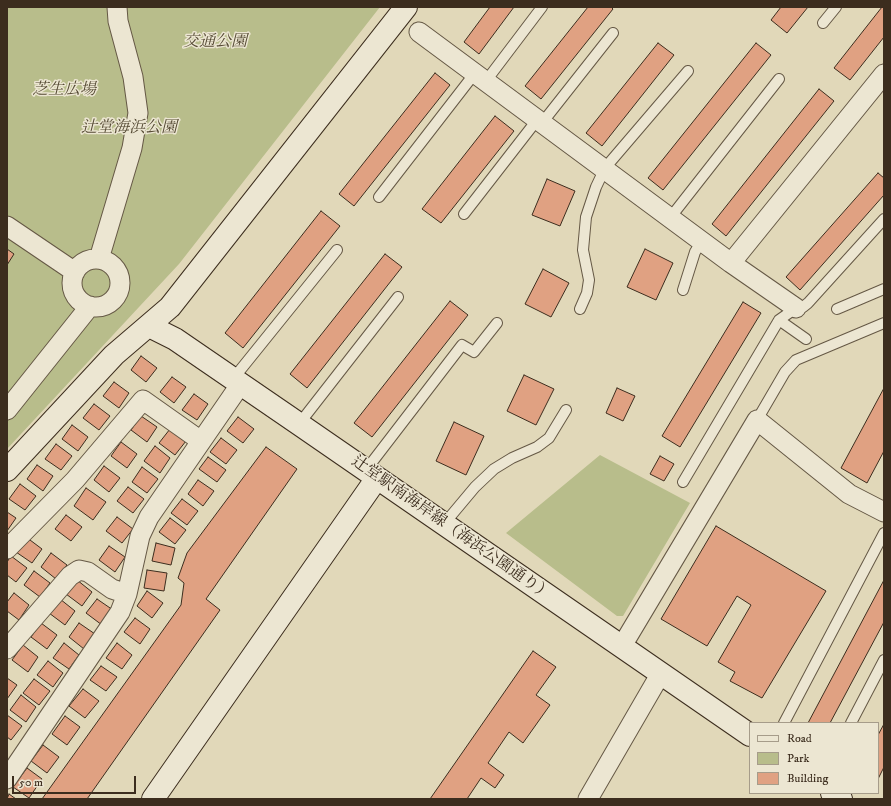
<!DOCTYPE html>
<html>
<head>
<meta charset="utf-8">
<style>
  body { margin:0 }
  #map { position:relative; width:891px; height:806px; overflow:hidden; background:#e1d8b9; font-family:"IM FELL DW Pica",serif }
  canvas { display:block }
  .frame { position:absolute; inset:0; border:8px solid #3c2d1e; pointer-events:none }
  .legend { position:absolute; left:749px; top:722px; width:130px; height:72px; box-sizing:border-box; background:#ece6d2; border:1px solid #a69c8a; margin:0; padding:5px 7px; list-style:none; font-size:12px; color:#3c2d1e }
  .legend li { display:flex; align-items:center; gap:8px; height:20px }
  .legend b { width:20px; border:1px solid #a69c8a }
  .scale { position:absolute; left:12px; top:776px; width:124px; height:18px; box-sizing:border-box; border:2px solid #3c2d1e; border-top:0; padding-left:5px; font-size:12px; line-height:14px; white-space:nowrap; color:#3c2d1e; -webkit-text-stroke:3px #ece6d2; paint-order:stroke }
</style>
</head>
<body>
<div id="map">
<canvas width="891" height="806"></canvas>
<div class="frame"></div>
<ul class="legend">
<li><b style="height:5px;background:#ece6d2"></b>Road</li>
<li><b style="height:11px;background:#b8bd8b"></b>Park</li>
<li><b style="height:11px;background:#e0a182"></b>Building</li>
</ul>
<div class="scale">50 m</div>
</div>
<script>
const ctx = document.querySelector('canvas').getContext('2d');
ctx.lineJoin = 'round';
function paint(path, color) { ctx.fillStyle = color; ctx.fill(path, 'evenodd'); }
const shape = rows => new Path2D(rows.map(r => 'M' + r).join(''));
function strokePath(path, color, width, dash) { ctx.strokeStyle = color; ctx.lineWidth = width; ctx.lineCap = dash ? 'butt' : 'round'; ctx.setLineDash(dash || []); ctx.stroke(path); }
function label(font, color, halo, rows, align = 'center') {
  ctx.font = font + ' "IM FELL DW Pica","Noto Serif JP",serif'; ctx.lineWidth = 3; ctx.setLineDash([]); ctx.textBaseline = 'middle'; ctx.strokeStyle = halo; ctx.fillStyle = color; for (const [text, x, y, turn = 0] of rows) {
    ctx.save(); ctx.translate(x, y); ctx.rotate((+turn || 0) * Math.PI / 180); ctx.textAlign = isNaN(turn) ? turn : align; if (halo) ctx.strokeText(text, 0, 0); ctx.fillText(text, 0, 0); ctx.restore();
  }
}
const green = shape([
  [7,7,380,7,179,264,7,449],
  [600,455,690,503,623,616,617,616,506,533]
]);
const building = shape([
  [490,7,514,7,479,54,464,42,490,7],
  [588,7,611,7,613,9,541,99,525,86,588,7],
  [781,7,808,7,787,33,771,20,781,7],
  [882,7,884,7,884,37,850,80,834,68,882,7],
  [658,43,674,55,602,146,586,133,658,43],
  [756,43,771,55,663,190,648,178,756,43],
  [435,73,450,85,354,206,339,194,435,73],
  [819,89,834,101,726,236,712,224,819,89],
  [495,116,514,131,441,223,422,209,495,116],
  [878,173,884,178,884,195,800,290,786,277,878,173],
  [547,179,575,191,560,226,532,215,547,179],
  [321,211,340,226,243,348,225,333,321,211],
  [7,249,14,254,7,265,7,249],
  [645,249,673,263,656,300,627,287,645,249],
  [385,254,402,267,307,388,290,374,385,254],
  [543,269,569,283,551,317,525,304,543,269],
  [450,301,468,315,372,437,354,423,450,301],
  [743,302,761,313,680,447,662,436,743,302],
  [141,356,157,368,146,382,131,370,141,356],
  [524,375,554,389,536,425,507,411,524,375],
  [172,377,186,387,174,403,160,392,172,377],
  [114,382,129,393,119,408,103,396,114,382],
  [617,388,635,396,623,421,606,413,617,388],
  [884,388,884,451,867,483,841,468,884,388],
  [194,394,208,404,197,420,182,410,194,394],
  [94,404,110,416,99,430,83,418,94,404],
  [141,416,157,427,147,442,131,430,141,416],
  [238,417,254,429,243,443,227,431,238,417],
  [454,422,484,436,466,475,436,461,454,422],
  [72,425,88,437,78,451,62,439,72,425],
  [170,429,186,441,175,455,159,443,170,429],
  [221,438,237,450,226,464,210,452,221,438],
  [121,442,137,454,127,468,111,456,121,442],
  [56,444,72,456,61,470,45,459,56,444],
  [155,446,170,458,160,473,144,461,155,446],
  [266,447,297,469,206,599,220,610,87,799,42,799,181,605,184,583,178,578,187,553,266,447],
  [660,456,674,464,664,481,650,474,660,456],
  [208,457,226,470,217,482,199,469,208,457],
  [37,465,53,476,43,491,27,479,37,465],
  [104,466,120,478,109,492,94,480,104,466],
  [142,467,158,479,147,493,132,482,142,467],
  [198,480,214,491,203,506,188,494,198,480],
  [20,484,36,496,25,510,9,499,20,484],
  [128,487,144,499,133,513,117,501,128,487],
  [86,488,106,502,93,520,74,506,86,488],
  [182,499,198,511,187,525,171,513,182,499],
  [7,512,16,518,7,531,7,512],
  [66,515,82,527,71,541,55,529,66,515],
  [117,517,133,529,122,543,106,531,117,517],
  [170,518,186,530,175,544,159,532,170,518],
  [716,526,826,591,762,698,730,681,735,672,718,662,751,605,737,596,707,646,661,619,716,526],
  [26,537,42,549,32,563,16,552,26,537],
  [156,543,175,548,171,565,152,561,156,543],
  [109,546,125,557,115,572,99,560,109,546],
  [51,553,67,565,56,579,41,567,51,553],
  [11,556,27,568,16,582,7,575,7,562,11,556],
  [147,570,167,573,164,591,144,588,147,570],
  [34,571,50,583,40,597,24,585,34,571],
  [77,580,92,592,82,606,66,594,77,580],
  [884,580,884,622,830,723,808,723,884,580],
  [147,591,163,603,152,618,137,606,147,591],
  [14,593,29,605,19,620,7,611,7,602,14,593],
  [60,599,75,611,65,625,49,613,60,599],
  [97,599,113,610,102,625,86,613,97,599],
  [135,618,150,629,140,644,124,632,135,618],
  [41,623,57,635,47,649,31,637,41,623],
  [79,623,95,634,84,649,69,637,79,623],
  [64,643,79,655,69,669,53,658,64,643],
  [117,643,132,655,122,669,106,658,117,643],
  [23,645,38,657,28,672,12,660,23,645],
  [533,651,556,667,536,695,550,705,523,743,509,732,488,763,504,775,495,788,481,778,467,799,430,799,533,651],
  [48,661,63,673,53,687,37,675,48,661],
  [101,666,117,677,106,691,90,680,101,666],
  [7,678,17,685,7,699,7,678],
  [34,679,50,691,39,705,23,693,34,679],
  [83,689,99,701,85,718,69,706,83,689],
  [21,695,36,707,26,722,10,710,21,695],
  [7,715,22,726,11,740,7,737,7,715],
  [65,716,80,727,67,745,52,734,65,716],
  [884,724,884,767,878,779,878,735,884,724],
  [43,745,59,757,47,773,31,761,43,745],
  [27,768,42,779,29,798,13,787,27,768],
  [9,794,16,799,7,799,9,794]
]);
const lane = shape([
  [823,23,836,7],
  [486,81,542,7],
  [542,123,613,33],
  [379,197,475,73],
  [464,214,537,120],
  [670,218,779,79],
  [683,290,695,252,702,241],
  [580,309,587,293,589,280,583,250,586,217,596,187,605,168,688,71],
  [837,309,884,289],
  [779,320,806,339],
  [233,379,337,250],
  [757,420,785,372,796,360,884,323],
  [299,424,398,297],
  [366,470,462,345,474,352,497,323],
  [683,482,779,320,796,308,803,307,808,303,884,219],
  [444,524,475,487,494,469,512,458,537,447,549,438,566,410],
  [784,723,884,533],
  [851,723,884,660]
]);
const street = shape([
  [419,32,731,263,796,308],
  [7,226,75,272],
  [99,259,132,148,138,113,133,77,118,21,117,7],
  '72 283a24 24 0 1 1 48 0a24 24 0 1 1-48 0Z',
  [731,263,884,74],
  [7,410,90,306],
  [7,549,75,480,143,400,201,441],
  [622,646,757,420,849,494,884,512],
  [7,649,70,576,79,570,88,572,112,589,127,594],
  [7,779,120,612,127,594,140,536,149,517,240,385],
  [588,799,661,673]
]);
const secondary = shape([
  [149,326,175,339,299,424,750,735],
  [7,470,114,355,170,307,406,7],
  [832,793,841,799],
  [153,799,377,478]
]);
const parkNames = [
  ["交通公園",215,43],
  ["芝生広場",64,91],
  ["辻堂海浜公園",129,129]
];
const streetNames = [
  ["辻堂駅南海岸線（海浜公園通り）",451,529,35]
];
paint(green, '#b8bd8b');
paint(building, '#e0a182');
strokePath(building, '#3c2d1e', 1);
strokePath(lane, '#655845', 12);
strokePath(street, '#655845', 21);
strokePath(secondary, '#3c2d1e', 24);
strokePath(lane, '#ece6d2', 10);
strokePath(street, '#ece6d2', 19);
strokePath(secondary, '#ece6d2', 22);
label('italic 16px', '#554a34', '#ece6d2', parkNames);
label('16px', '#3c2d1e', '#ece6d2', streetNames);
</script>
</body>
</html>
